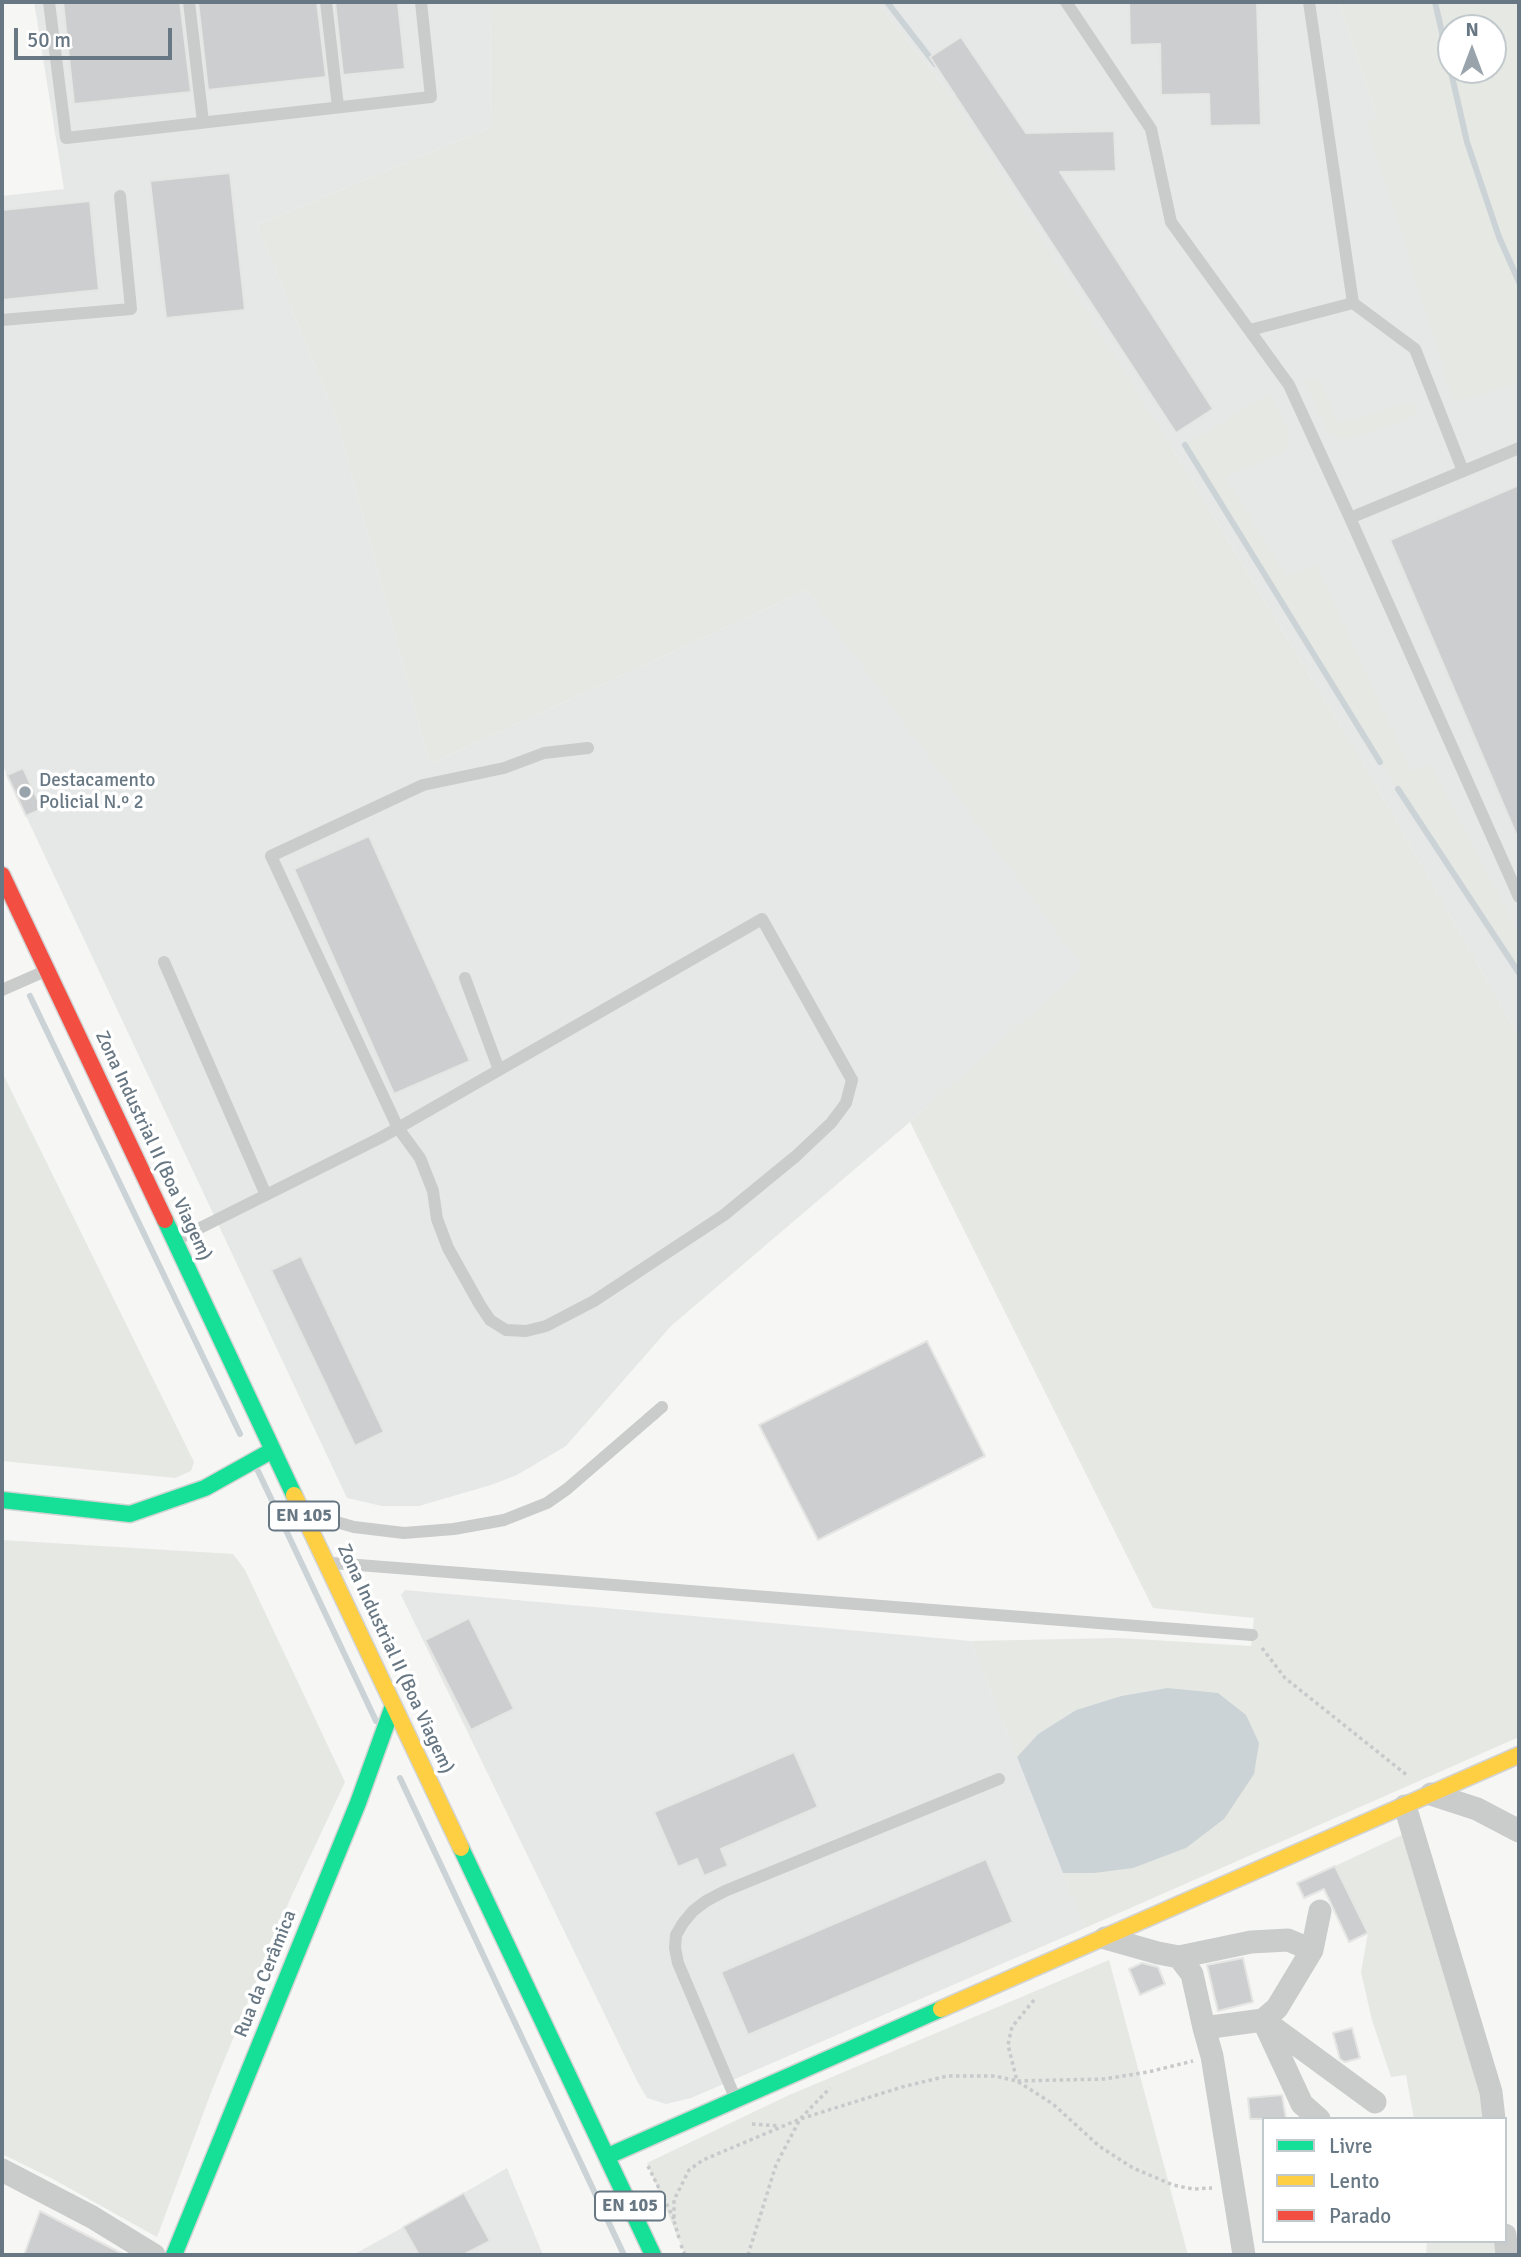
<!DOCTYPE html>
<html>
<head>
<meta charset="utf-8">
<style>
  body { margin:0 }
  #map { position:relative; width:1521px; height:2257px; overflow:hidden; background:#f6f6f5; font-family:Signika,sans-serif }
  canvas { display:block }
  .frame { position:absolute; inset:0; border:4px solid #677783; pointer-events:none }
  .legend { position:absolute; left:1262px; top:2117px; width:245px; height:126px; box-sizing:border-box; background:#fff; border:2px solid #c2c9cd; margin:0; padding:9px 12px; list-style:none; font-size:21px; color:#677783 }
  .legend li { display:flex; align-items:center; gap:14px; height:35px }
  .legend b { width:35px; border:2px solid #c2c9cd }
  .north { position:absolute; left:1437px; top:14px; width:70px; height:70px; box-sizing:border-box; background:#fff; border:2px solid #c2c9cd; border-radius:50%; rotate:0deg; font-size:19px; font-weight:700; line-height:28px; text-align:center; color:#677783 }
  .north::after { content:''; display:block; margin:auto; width:24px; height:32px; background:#99a3ab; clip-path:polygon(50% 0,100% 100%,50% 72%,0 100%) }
  .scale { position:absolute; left:14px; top:28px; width:158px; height:32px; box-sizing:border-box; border:4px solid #677783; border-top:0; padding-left:9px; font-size:21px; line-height:24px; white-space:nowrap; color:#677783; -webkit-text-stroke:5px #fff; paint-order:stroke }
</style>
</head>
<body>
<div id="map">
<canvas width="1521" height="2257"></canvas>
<div class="frame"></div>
<ul class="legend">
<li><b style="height:9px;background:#16e098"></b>Livre</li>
<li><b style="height:9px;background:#ffcf43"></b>Lento</li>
<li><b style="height:9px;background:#f24e42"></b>Parado</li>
</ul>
<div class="north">N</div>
<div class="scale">50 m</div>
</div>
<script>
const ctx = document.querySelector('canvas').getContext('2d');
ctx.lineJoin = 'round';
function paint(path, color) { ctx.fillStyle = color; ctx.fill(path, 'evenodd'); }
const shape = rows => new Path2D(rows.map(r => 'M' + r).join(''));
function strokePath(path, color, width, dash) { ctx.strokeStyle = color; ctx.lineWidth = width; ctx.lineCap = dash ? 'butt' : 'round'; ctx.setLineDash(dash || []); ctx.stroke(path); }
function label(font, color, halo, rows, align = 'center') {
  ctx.font = font + ' Signika,sans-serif'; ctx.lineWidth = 7; ctx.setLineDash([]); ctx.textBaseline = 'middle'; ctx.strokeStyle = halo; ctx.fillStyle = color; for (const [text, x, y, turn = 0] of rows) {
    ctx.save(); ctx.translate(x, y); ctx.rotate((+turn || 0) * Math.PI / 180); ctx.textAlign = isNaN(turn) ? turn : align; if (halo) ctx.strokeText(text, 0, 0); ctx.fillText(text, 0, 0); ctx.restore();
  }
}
const built = shape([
  [34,2,490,2,491,127,257,225,337,420,430,764,807,590,1084,968,910,1122,671,1326,566,1446,517,1475,491,1485,419,1506,382,1506,347,1498,26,816,42,808,23,768,7,775,2,763,2,196,64,189],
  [877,2,1339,2,1377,118,1519,368,1519,1037,1369,773,1167,440,939,80],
  [405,1590,971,1641,1085,1928,691,2098,666,2104,647,2098,637,2081,401,1595],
  [507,2168,543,2255,353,2255,443,2205]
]);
const green = shape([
  [490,2,877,2,939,80,975,134,1167,440,1369,773,1519,1037,1519,1737,1085,1928,1063,1873,1094,1873,1167,1688,1121,1696,1076,1710,1038,1734,1017,1757,971,1641,1119,1638,1251,1646,1254,1618,1153,1608,910,1122,1083,968,807,590,430,764,337,420,257,225,491,127],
  [1339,2,1519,2,1519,382,1460,401,1455,400,1452,397,1366,121,1377,118],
  [1451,28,1493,28,1493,70,1451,70],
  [1303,378,1319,379,1338,423,1415,401,1416,409,1414,415,1408,420,1351,438,1340,439,1330,435,1325,427],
  [1270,393,1289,432,1289,444,1283,453,1225,477,1287,577,1316,564,1411,771,1430,764,1519,933,1519,973,1380,762,1185,445],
  [2,1072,194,1462,191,1471,175,1478,2,1461],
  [2,1540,233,1554,245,1570,345,1782,291,1897,212,2090,157,2237,51,2178,2,2154],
  [1404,1834,1494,2119,1414,2119,1406,2075,1391,2077,1372,2020,1361,1972,1368,1933,1335,1866],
  [1109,1960,1188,2255,685,2255,647,2163,787,2096],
  [1427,2241,1505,2241,1507,2255,1426,2255]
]);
const water = shape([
  [1167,1688,1218,1693,1246,1715,1259,1743,1254,1774,1224,1819,1186,1848,1133,1868,1094,1873,1063,1873,1017,1757,1038,1734,1076,1710,1121,1696]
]);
const stream = shape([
  [887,2,935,64],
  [1435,2,1467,142,1499,237,1519,282],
  [1185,445,1380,762],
  [1398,789,1519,973],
  [30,996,240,1434],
  [258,1471,376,1721],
  [400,1778,624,2255]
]);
const building = shape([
  [63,2,180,2,191,92,74,104,63,2],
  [198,2,317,2,326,77,208,90,198,2],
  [335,2,398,2,405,69,343,75,335,2],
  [1129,2,1257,2,1261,125,1210,126,1209,94,1161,95,1160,44,1130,45,1129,2],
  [961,37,1026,133,1114,131,1116,171,1060,172,1213,409,1176,433,930,57,961,37],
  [230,173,245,310,166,318,150,181,230,173],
  [90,201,99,290,2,300,2,210,90,201],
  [1519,485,1519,841,1390,540,1519,485],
  [23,768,42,809,26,816,7,775,23,768],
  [369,836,470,1061,394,1094,294,869,369,836],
  [301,1256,384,1432,355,1446,271,1270,301,1256],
  [927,1341,985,1456,818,1540,759,1425,927,1341],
  [469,1618,514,1709,471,1730,425,1640,469,1618],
  [794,1752,818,1807,721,1849,728,1866,704,1876,697,1859,678,1867,654,1812,794,1752],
  [986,1859,1013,1922,748,2035,721,1972,986,1859],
  [1335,1866,1368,1933,1349,1942,1324,1889,1304,1898,1297,1883,1335,1866],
  [1243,1958,1253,2002,1218,2011,1207,1965,1243,1958],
  [1142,1963,1158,1967,1165,1984,1140,1995,1129,1969,1142,1963],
  [1352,2028,1360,2058,1345,2062,1340,2059,1333,2033,1352,2028],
  [1282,2095,1286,2119,1250,2119,1248,2098,1282,2095],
  [464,2193,490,2241,463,2255,419,2255,403,2227,464,2193],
  [40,2211,86,2235,125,2255,24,2255,40,2211]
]);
const path = shape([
  [1262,1648,1285,1678,1408,1776],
  [1034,2000,1012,2027,1008,2045,1017,2081,1104,2079,1148,2072,1193,2061],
  [752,2124,779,2126],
  [648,2166,674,2219],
  [679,2238,674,2221,674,2200,689,2170,703,2160,800,2119,902,2087,947,2076,995,2076,1017,2081,1053,2104,1099,2146,1133,2168,1173,2185,1193,2189,1212,2188],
  [681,2245,685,2255],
  [748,2255,776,2165,800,2119,830,2088]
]);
const lane = shape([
  [49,2,66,138,431,97,421,2],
  [189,2,203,122],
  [326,2,338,107],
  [1066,2,1151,129,1171,222,1289,385,1350,518,1519,897],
  [1309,2,1353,303],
  [2,320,131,309,120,196],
  [1250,330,1353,303,1415,349,1463,471],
  [1350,518,1519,448],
  [164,962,266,1195],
  [465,978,499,1070],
  [2,990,43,972],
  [178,1239,380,1138,398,1128,499,1070,762,919,852,1080,846,1103,831,1123,796,1156,724,1215,594,1301,546,1326,526,1331,506,1330,490,1320,480,1305,448,1248,437,1219,433,1191,420,1158,398,1128,271,856,423,785,504,768,544,753,588,748],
  [312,1515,354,1527,404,1533,454,1529,504,1520,547,1503,567,1489,662,1407],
  [333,1563,1252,1635],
  [736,2100,678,1963,675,1948,676,1935,683,1923,693,1911,706,1901,725,1891,999,1779]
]);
const street = shape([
  [1431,1794,1477,1809,1519,1831],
  [1405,1806,1491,2092,1494,2119],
  [1105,1938,1158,1953,1179,1957,1251,1942,1288,1940,1312,1950],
  [1179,1957,1192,1974,1204,2028],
  [1319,2119,1302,2104,1263,2020,1277,2008,1312,1950,1320,1911],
  [2,2170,92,2217,154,2255],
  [1505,2235,1507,2255],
  [1244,2255,1212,2056,1204,2028,1263,2020,1375,2102]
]);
const fast = shape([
  [165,1220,294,1495],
  [2,1500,130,1514,205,1488,273,1450],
  [461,1848,653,2255],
  [608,2156,941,2009],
  [174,2255,358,1803,393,1706]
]);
const slow = shape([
  [294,1495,461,1848],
  [941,2009,1519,1755]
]);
const jam = shape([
  [2,875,165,1220]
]);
const markers = [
  [25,792,7,"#99a3ab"]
];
const shields = [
  [304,1516,70],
  [630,2206,70]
];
const shieldNames = [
  ["EN 105",304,1516],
  ["EN 105",630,2206]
];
const poiNames = [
  ["Destacamento",39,781],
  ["Policial N.º 2",39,803]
];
const streetNames = [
  ["Zona Industrial II (Boa Viagem)",153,1146,65],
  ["Zona Industrial II (Boa Viagem)",395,1659,65],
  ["Rua da Cerâmica",266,1974,-68]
];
paint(built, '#e6e7e7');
paint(green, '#e6e8e3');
paint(water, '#cbd3d6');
strokePath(stream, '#cbd3d6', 6);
paint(building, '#cdcecf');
strokePath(building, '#e5e5e4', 2);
strokePath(fast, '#d2d3d4', 19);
strokePath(slow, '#d2d3d4', 19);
strokePath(jam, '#d2d3d4', 19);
strokePath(path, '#c8c9ca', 3.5, [3.5, 3.5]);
strokePath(lane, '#cacccc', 12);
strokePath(street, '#cacccc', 23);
strokePath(fast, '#16e098', 16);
strokePath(slow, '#ffcf43', 16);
strokePath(jam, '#f24e42', 16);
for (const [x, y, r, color] of markers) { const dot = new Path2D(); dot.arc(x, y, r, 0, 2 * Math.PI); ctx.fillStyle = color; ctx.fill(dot); strokePath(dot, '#fff', 2.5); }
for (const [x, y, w] of shields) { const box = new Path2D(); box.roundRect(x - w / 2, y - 14.5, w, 29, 5); ctx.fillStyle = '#fff'; ctx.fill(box); strokePath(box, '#677783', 2); }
label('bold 18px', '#677783', null, shieldNames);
label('19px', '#677783', '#fff', poiNames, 'left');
label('19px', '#677783', '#fff', streetNames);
</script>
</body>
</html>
